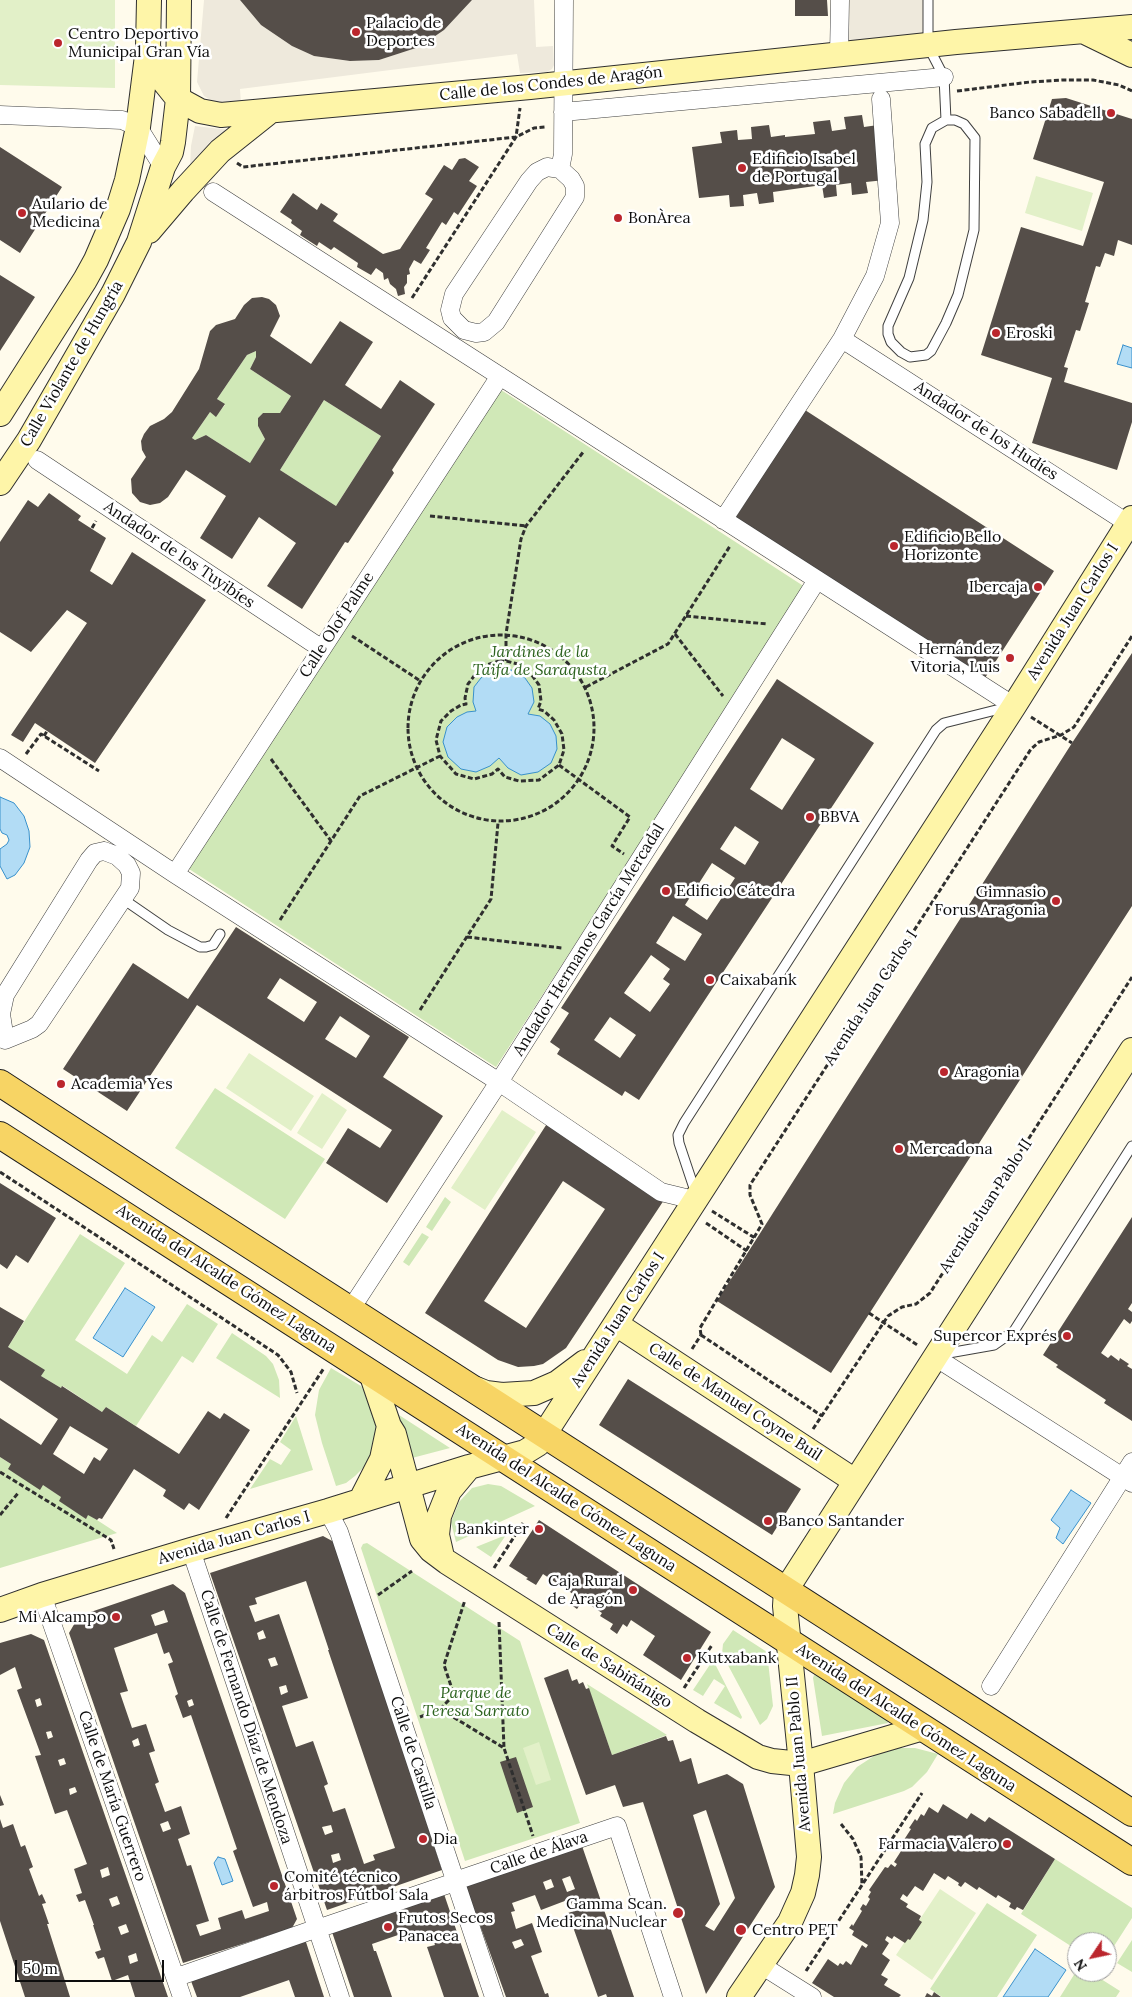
<!DOCTYPE html>
<meta charset="utf-8">
<style>
body{margin:0}
#map{position:relative;width:1132px;height:1997px;overflow:hidden;background:#fffbec;font-family:Lora,serif}
canvas{display:block}
.north{position:absolute;left:1067px;top:1932px;width:50px;height:50px;box-sizing:border-box;background:#fff;border:1px solid #9e9e9e;border-radius:50%;rotate:236deg;font-size:14px;font-weight:700;line-height:20px;text-align:center;color:#0d0d0d}
.north::after{content:'';display:block;margin:auto;width:18px;height:22px;background:#bb262d;clip-path:polygon(50% 0,100% 100%,50% 72%,0 100%)}
.scale{position:absolute;left:15px;top:1960px;width:149px;height:22px;box-sizing:border-box;border:2px solid #0d0d0d;border-top:0;padding-left:6px;font-size:15px;line-height:18px;white-space:nowrap;color:#0d0d0d;-webkit-text-stroke:4px #fff;paint-order:stroke}
</style>
<div id="map">
<canvas width="1132" height="1997"></canvas>
<div class="north">N</div>
<div class="scale">50 m</div>
</div>
<script>
const ctx = document.querySelector('canvas').getContext('2d');
ctx.lineJoin = 'round';
function fillPath(path, color) { ctx.fillStyle = color; ctx.fill(path, 'evenodd'); }
const toPath = rows => new Path2D(rows.map(r => 'M' + r).join(''));
function trace(path, color, width, dash) { ctx.strokeStyle = color; ctx.lineWidth = width; ctx.lineCap = dash ? 'butt' : 'round'; ctx.setLineDash(dash || []); ctx.stroke(path); }
function write(font, color, halo, rows, align = 'center') {
  ctx.font = font + ' Lora,serif'; ctx.lineWidth = 5; ctx.setLineDash([]); ctx.textBaseline = 'middle'; ctx.strokeStyle = halo; ctx.fillStyle = color; for (const [text, x, y, turn = 0] of rows) {
    ctx.save(); ctx.translate(x, y); ctx.rotate((+turn || 0) * Math.PI / 180); ctx.textAlign = isNaN(turn) ? turn : align; if (halo) ctx.strokeText(text, 0, 0); ctx.fillText(text, 0, 0); ctx.restore();
  }
}
fillPath(toPath([
 [256,351,256,357,250,369,291,396,280,413,263,413,258,418,258,426,265,439,250,463,206,435,195,440,192,438,210,412,216,416,225,405,217,399,247,355],
 [498,388,805,587,496,1067,189,869],
 [324,400,381,436,336,506,280,470],
 [215,1088,325,1159,285,1219,175,1148],
 [445,1197,451,1202,432,1231,426,1227],
 [422,1233,429,1237,409,1266,403,1262],
 [80,1234,125,1263,75,1340,127,1374,152,1335,162,1342,187,1304,218,1324,193,1363,182,1356,136,1426,106,1407,102,1412,63,1386,61,1388,41,1376,44,1370,8,1347],
 [232,1333,266,1356,273,1364,279,1380,280,1398,216,1358],
 [331,1368,361,1386,368,1398,377,1428,375,1447,368,1463,355,1476,346,1483,336,1486,322,1443,315,1415,319,1390],
 [399,1415,450,1448,412,1458],
 [296,1416,313,1470,250,1489,270,1459,281,1465,291,1450,280,1442],
 [0,1457,117,1533,0,1568],
 [488,1484,501,1486,535,1506,456,1542,451,1522,459,1502,472,1488],
 [506,1535,491,1557,476,1547],
 [367,1543,520,1641,580,1823,465,1861,361,1548,363,1544],
 [733,1630,767,1652,773,1706,767,1719,760,1725,722,1654,723,1644],
 [713,1660,742,1717,741,1719,714,1703,725,1686,714,1679,703,1696,693,1690],
 [814,1675,818,1676,887,1720,888,1723,822,1736,813,1678],
 [587,1684,667,1735,612,1755],
 [898,1748,915,1748,938,1754,927,1772,912,1787,904,1791,833,1814,835,1803,844,1783,857,1767,877,1754],
 [1055,1859,1132,1908,1132,1918,1107,1957,1107,1942,1077,1942,1077,1950,1021,1914],
 [987,1903,1037,1935,997,1997,942,1997,930,1989],
 [1132,1940,1132,1972,1117,1963],
 [1077,1970,1077,1972,1090,1972,1120,1991,1116,1997,1060,1997]
]), '#d0e8b7');
fillPath(toPath([
 [0,0,115,0,115,88,0,85],
 [1036,176,1093,193,1082,231,1025,213],
 [249,1053,314,1096,291,1131,226,1088],
 [322,1093,347,1110,322,1149,297,1133],
 [502,1110,536,1132,485,1210,451,1188],
 [539,1742,551,1780,536,1785,523,1748],
 [940,1889,976,1913,932,1980,896,1955]
]), '#e2f0c8');
fillPath(toPath([
 [204,0,240,0,261,25,292,46,314,56,350,61,379,60,419,47,444,30,472,0,534,0,536,47,553,46,554,65,552,69,547,72,520,73,517,54,240,89,241,104,222,105,214,102,204,96,197,82],
 [840,0,928,0,928,46,839,55],
 [195,126,230,130,190,169,191,146]
]), '#eee9dc');
const water = toPath([
 [1123,345,1132,348,1132,368,1117,364,1123,345],
 [501,668,516,671,525,678,532,688,534,702,528,714,540,716,550,724,556,736,557,749,551,763,538,772,521,775,508,768,499,758,490,766,476,772,461,769,448,757,443,742,447,727,457,717,467,712,476,711,473,702,474,687,481,678,489,671,501,668],
 [0,797,14,803,24,816,29,831,30,847,24,863,15,875,7,879,0,866,0,849,7,844,9,840,7,835,2,833,0,829,0,797],
 [125,1288,155,1307,123,1357,93,1338,125,1288],
 [1071,1490,1091,1503,1063,1544,1056,1538,1060,1528,1051,1520,1071,1490],
 [218,1857,225,1859,233,1881,222,1885,214,1863,218,1857],
 [1035,1949,1066,1970,1048,1997,1003,1997,1035,1949]
]);
fillPath(water, '#b2dcf5');
trace(water, '#3991cc', 1);
fillPath(toPath([
 [240,0,472,0,444,30,419,47,379,60,350,61,314,56,292,46,261,25],
 [795,0,827,0,828,16,795,16],
 [1066,98,1132,119,1132,245,1118,240,1114,256,1105,253,1100,267,1096,266,1085,302,1089,303,1080,331,1076,330,1064,367,1068,368,1064,382,1132,403,1132,422,1117,470,1032,443,1052,378,981,355,1021,227,1083,246,1104,182,1033,159,1052,99],
 [862,115,864,127,878,125,885,180,866,182,868,193,852,195,851,183,836,185,837,196,824,198,822,185,773,192,774,202,759,204,757,193,743,195,744,206,730,207,729,195,699,198,692,147,722,143,720,132,737,130,738,140,752,139,751,127,769,125,771,137,785,135,785,137,815,134,813,122,830,120,832,131,846,129,844,117],
 [0,147,62,187,20,253,0,240],
 [465,158,479,167,469,181,477,186,458,215,454,212,446,225,442,222,426,248,430,250,421,264,414,260,409,269,410,274,407,275,407,283,404,287,405,294,398,296,396,289,390,284,388,278,384,280,383,273,376,268,371,275,357,267,358,263,334,247,331,250,319,242,317,246,300,235,302,231,291,223,292,220,280,212,293,193,317,210,321,203,338,214,333,221,383,254,400,249,433,199,425,194,444,165,452,170,459,159],
 [0,275,35,297,0,351],
 [262,297,269,299,276,305,280,316,270,336,311,364,340,321,373,342,345,385,381,409,400,380,435,404,392,470,394,473,348,543,345,542,302,609,267,586,296,543,259,517,232,559,200,538,226,496,186,470,168,497,160,503,150,505,140,502,132,493,131,479,146,457,142,450,141,441,144,434,150,426,164,419,172,412,199,369,210,331,216,325,235,319,244,305,252,298],
 [256,351,256,357,250,369,291,396,280,413,263,413,258,418,258,426,265,439,250,463,206,435,195,440,192,438,210,412,216,417,225,404,217,399,247,355],
 [324,400,381,436,336,506,280,470],
 [805,410,1054,571,983,681,734,520],
 [49,493,81,516,78,520,106,538,90,571,112,585,132,552,206,600,95,763,35,723,23,742,11,735,87,623,67,610,31,652,0,632,0,542,28,500,38,507],
 [1132,653,1132,906,831,1373,717,1301,1072,743],
 [777,679,874,743,639,1100,625,1091,622,1096,557,1054,560,1049,550,1042,569,1013,561,1008],
 [782,738,815,759,782,810,750,789],
 [735,826,759,842,745,865,720,849],
 [712,863,735,878,707,920,685,905],
 [673,916,702,934,685,961,656,943],
 [651,955,670,969,663,979,670,984,650,1012,624,993],
 [610,1017,636,1035,620,1058,594,1040],
 [236,927,409,1037,383,1077,443,1116,387,1203,326,1163,348,1128,380,1148,392,1130,197,1005,127,1111,63,1069,133,963,188,999],
 [280,978,317,1002,304,1022,267,998],
 [340,1016,370,1036,356,1058,325,1039],
 [550,1119,666,1197,566,1348,543,1364,534,1366,518,1367,498,1360,425,1313],
 [563,1181,605,1209,526,1328,484,1301],
 [0,1183,56,1218,28,1263,16,1255,7,1269,0,1264],
 [1132,1217,1132,1303,1128,1309,1132,1312,1132,1321,1130,1324,1124,1319,1101,1353,1108,1358,1111,1355,1119,1361,1120,1358,1129,1364,1127,1366,1132,1369,1132,1421,1104,1403,1106,1400,1056,1367,1058,1365,1043,1355],
 [0,1307,24,1321,8,1347,45,1370,41,1376,61,1388,62,1386,102,1412,106,1407,179,1454,208,1411,220,1419,224,1413,250,1430,199,1510,189,1503,184,1510,163,1496,166,1490,134,1469,102,1519,99,1518,97,1520,88,1515,86,1519,59,1501,61,1497,43,1485,40,1490,8,1469,11,1464,0,1457,0,1418,41,1445,58,1419,0,1380],
 [70,1426,108,1449,100,1461,94,1457,84,1474,53,1454],
 [628,1379,801,1489,772,1535,599,1425],
 [539,1520,711,1632,681,1680,643,1655,655,1636,631,1620,627,1627,623,1624,617,1634,610,1629,613,1624,600,1616,602,1613,583,1600,577,1609,570,1604,576,1596,543,1574,536,1585,526,1579,528,1578,509,1566],
 [323,1536,334,1542,442,1870,327,1910,210,1573],
 [306,1581,329,1650,328,1650,395,1848,373,1855,375,1860,364,1864,345,1808,333,1812,324,1786,328,1784,313,1741,296,1747,282,1706,308,1698,279,1614,255,1622,249,1606,257,1604,255,1598],
 [263,1630,266,1638,259,1640,257,1633],
 [275,1657,278,1665,271,1667,268,1659],
 [286,1685,288,1692,281,1695,279,1687],
 [331,1825,333,1832,325,1835,322,1827],
 [339,1853,341,1860,333,1863,331,1855],
 [353,1868,356,1877,347,1880,344,1871],
 [173,1584,185,1593,297,1919,292,1928,183,1963,69,1633,79,1616],
 [164,1610,168,1622,155,1626,151,1615],
 [157,1633,164,1654,169,1652,173,1662,168,1664,178,1694,175,1696,183,1718,191,1715,237,1849,233,1851,253,1907,267,1902,269,1911,245,1919,242,1910,218,1918,221,1929,200,1936,196,1925,209,1921,191,1865,187,1866,178,1839,190,1834,181,1806,165,1812,155,1784,159,1782,149,1753,155,1751,146,1724,132,1728,120,1693,128,1691,114,1648],
 [192,1699,194,1705,189,1707,187,1701],
 [138,1738,140,1745,134,1747,132,1741],
 [168,1821,171,1829,163,1832,160,1824],
 [31,1634,44,1640,168,1997,135,1997,128,1975,112,1981,104,1957,98,1959,95,1952,101,1950,93,1925,94,1925,85,1900,79,1902,76,1895,82,1893,74,1869,87,1864,67,1810,55,1814,35,1756,41,1755,17,1690,22,1688,15,1667,0,1675,0,1643],
 [40,1698,42,1705,37,1707,35,1700],
 [51,1731,53,1737,48,1739,46,1732],
 [64,1758,66,1764,60,1766,58,1760],
 [75,1787,77,1792,70,1795,69,1789],
 [108,1867,110,1875,102,1878,100,1870],
 [117,1896,120,1904,112,1907,109,1899],
 [126,1924,129,1932,121,1935,118,1927],
 [136,1953,138,1961,130,1964,128,1956],
 [568,1669,572,1681,577,1679,579,1684,583,1682,586,1689,589,1688,612,1755,666,1736,668,1741,673,1740,680,1762,691,1758,698,1784,727,1774,743,1784,775,1887,706,1994,643,1802,623,1807,615,1785,586,1795,544,1678],
 [706,1810,735,1898,714,1931,705,1926,720,1904,693,1815],
 [516,1757,533,1807,517,1813,500,1762],
 [0,1795,4,1805,0,1806],
 [943,1804,967,1819,971,1813,985,1822,989,1817,1055,1859,1023,1910,1017,1907,1015,1910,1009,1907,1011,1903,998,1895,996,1898,979,1887,977,1890,965,1882,961,1887,958,1885,959,1883,948,1876,945,1880,934,1873,923,1891,915,1886,907,1897,903,1894,900,1899,908,1904,906,1907,921,1916,919,1920,922,1922,910,1940,908,1939,905,1943,894,1936,892,1939,887,1936,885,1940,889,1943,882,1954,890,1960,881,1975,888,1979,884,1985,901,1995,899,1997,834,1997,812,1983,828,1959,838,1966,840,1963,843,1965,846,1961,851,1965,862,1945,866,1948,868,1945,852,1935,854,1931,849,1928,852,1924,853,1926,862,1911,860,1909,863,1904,866,1906,870,1899,868,1897,871,1892,869,1890,885,1867,888,1868,891,1864,895,1867,897,1864,894,1862,903,1848,900,1846,911,1829,909,1828,915,1819,917,1821,921,1814,924,1816,929,1807,938,1813],
 [0,1819,3,1828,13,1824,21,1847,25,1845,33,1867,29,1869,39,1896,42,1894,46,1903,42,1904,49,1924,47,1924,70,1997,25,1997,0,1921],
 [581,1843,634,1997,607,1997,606,1994,598,1997,568,1913,574,1911,570,1899,541,1910,535,1895,512,1903,515,1911,511,1912,516,1929,532,1923,542,1952,531,1956,545,1994,548,1993,549,1997,506,1997,465,1884],
 [570,1876,575,1889,567,1892,562,1879],
 [551,1879,554,1887,546,1890,543,1882],
 [521,1939,524,1945,515,1949,512,1942],
 [444,1894,479,1997,444,1997,427,1947,435,1945,430,1933,401,1943,398,1935,372,1944,374,1951,376,1951,392,1997,354,1997,332,1932],
 [305,1939,324,1997,295,1997,289,1980,240,1997,197,1997,191,1981],
 [934,1992,941,1997,925,1997,927,1993,932,1996]
]), '#554e49');
const lane = toPath([
 [928,0,928,46,944,77,946,120],
 [946,120,955,120,964,124,975,138,974,230,958,295,946,323,931,351,926,355,910,357,901,352,891,342,888,334,888,326,909,278,923,220,927,182,925,144,932,128,946,120],
 [123,899,168,930,200,947,206,947,213,945,220,934],
 [696,1194,679,1143,678,1135,684,1123,936,730,944,723,1008,707],
 [943,1354,994,1345,1014,1331,1132,1146]
]);
const street = toPath([
 [839,55,840,0],
 [563,112,944,77],
 [0,115,122,120,138,127,163,167],
 [547,167,560,169,571,179,575,186,575,197,496,322,484,332,476,333,464,330,452,318,450,310,454,294,529,181,537,172,547,167],
 [560,169,563,154,564,0],
 [213,192,1014,706],
 [842,339,1129,524],
 [37,460,322,649],
 [723,520,842,339,875,276,890,223,881,99],
 [0,758,175,874,499,1082,661,1192,694,1200],
 [104,851,117,856,127,865,131,873,130,888,39,1024,32,1029,5,1040,1,1014,5,995,89,860,95,853,104,851],
 [175,874,500,376],
 [358,1298,499,1082,817,580],
 [935,1357,1132,1483],
 [328,1511,339,1532,494,1997],
 [191,1550,340,1997],
 [42,1595,182,1997],
 [991,1686,1132,1462],
 [461,1879,617,1826,673,1997],
 [320,1928,452,1883],
 [761,1965,812,1997],
 [180,1976,312,1930]
]);
const secondary = toPath([
 [1087,33,1132,55],
 [148,48,162,79,178,99,200,111,221,115,530,87,956,42,1132,27],
 [149,231,183,191,220,151,269,112],
 [0,414,85,280,96,260,118,209,127,180,138,127,148,48,149,0],
 [0,483,29,440,113,294,139,242,163,167,171,152,173,142,178,99,179,0],
 [616,1324,855,1481],
 [371,1373,389,1426,394,1434,422,1539,431,1550,447,1562,697,1721,758,1757,772,1761,801,1764,923,1728],
 [476,1389,486,1393,502,1395,534,1393,557,1383,585,1362],
 [361,1500,382,1459,389,1426],
 [442,1557,437,1535,439,1516,449,1491,469,1467],
 [0,1610,42,1595,191,1550,328,1511,469,1467,525,1452,538,1444,1014,706,1132,518],
 [739,1997,790,1922,803,1893,807,1875,809,1857,801,1764,785,1606,786,1590,1132,1050]
]);
const primary = toPath([
 [0,1083,175,1197,1132,1813],
 [0,1135,1132,1862]
]);
trace(lane, '#404040', 11);
trace(street, '#404040', 19);
trace(secondary, '#2f2f2f', 26);
trace(primary, '#1e1e1e', 28);
trace(toPath([
 [957,91,1030,82,1063,80,1093,80,1119,85,1132,91],
 [237,163,243,167,516,137,534,128,545,127],
 [412,298,516,137,520,108],
 [430,516,526,526],
 [92,528,96,521],
 [686,616,767,624],
 [675,634,723,696],
 '408 728a93 93 0 1 1 186 0a93 93 0 1 1-186 0Z',
 [352,636,419,680],
 [499,661,506,661,518,664,531,674,539,685,541,701,538,709,544,711,554,720,562,734,564,750,559,765,539,780,519,781,505,777,498,769,492,774,474,779,456,774,440,756,436,740,441,721,451,711,461,705,466,704,465,698,468,684,477,672,486,665,499,661],
 [506,661,506,634,521,539,526,526,584,451],
 [586,687,668,644,730,546],
 [1031,717,1072,743],
 [44,736,47,731],
 [26,754,41,734,99,771],
 [271,759,331,841],
 [559,765,630,817,612,846,624,854],
 [280,920,360,796,440,756],
 [467,937,562,948],
 [420,1010,491,899,498,823],
 [0,1172,278,1355,291,1372,297,1393],
 [712,1211,755,1238],
 [706,1223,747,1251],
 [869,1313,919,1346],
 [701,1335,700,1328,762,1224,750,1195,750,1185,1031,749,1039,742,1061,735,1074,727,1132,636],
 [701,1335,822,1416],
 [692,1349,701,1335],
 [813,1429,888,1316,902,1307,916,1304,930,1293,1132,977],
 [0,1472,111,1540,114,1549],
 [0,1515,19,1492],
 [226,1518,324,1368],
 [494,1568,523,1523],
 [378,1595,412,1571],
 [499,1622,504,1748],
 [684,1688,712,1645],
 [440,1709,454,1695,444,1665,465,1600],
 [420,1717,440,1709,504,1748,533,1836],
 [841,1824,853,1839,861,1857,862,1885],
 [806,1971,922,1793]
]), '#2f2f2f', 3, [5, 2.5]);
trace(lane, '#fff', 9);
trace(street, '#fff', 18);
trace(secondary, '#fef5a8', 24);
trace(primary, '#f7d464', 26);
for (const [x, y, r, color] of [
 [356,32,5,"#bb262d"],
 [58,43,5,"#bb262d"],
 [1111,113,5,"#bb262d"],
 [742,168,5,"#bb262d"],
 [22,213,5,"#bb262d"],
 [618,218,5,"#bb262d"],
 [996,333,5,"#bb262d"],
 [894,546,5,"#bb262d"],
 [1038,587,5,"#bb262d"],
 [1010,658,5,"#bb262d"],
 [810,817,5,"#bb262d"],
 [666,891,5,"#bb262d"],
 [1056,901,5,"#bb262d"],
 [710,980,5,"#bb262d"],
 [944,1072,5,"#bb262d"],
 [61,1084,5,"#bb262d"],
 [899,1149,5,"#bb262d"],
 [1067,1336,5,"#bb262d"],
 [768,1521,5,"#bb262d"],
 [539,1529,5,"#bb262d"],
 [633,1590,5,"#bb262d"],
 [116,1617,5,"#bb262d"],
 [687,1658,5,"#bb262d"],
 [423,1839,5,"#bb262d"],
 [1007,1844,5,"#bb262d"],
 [274,1886,5,"#bb262d"],
 [678,1913,6,"#bb262d"],
 [388,1927,5,"#bb262d"],
 [741,1930,6,"#bb262d"]
]) { const dot = new Path2D(); dot.arc(x, y, r, 0, 2 * Math.PI); ctx.fillStyle = color; ctx.fill(dot); trace(dot, '#fff', 2); }
write('16px', '#0d0d0d', '#fff', [
 ["Palacio de",366,23],
 ["Deportes",366,41],
 ["Centro Deportivo",68,34],
 ["Municipal Gran Vía",68,52],
 ["Banco Sabadell",1101,113,"right"],
 ["Edificio Isabel",752,159],
 ["de Portugal",752,177],
 ["Aulario de",32,204],
 ["Medicina",32,222],
 ["BonÀrea",628,218],
 ["Eroski",1006,333],
 ["Edificio Bello",904,537],
 ["Horizonte",904,555],
 ["Ibercaja",1028,587,"right"],
 ["Hernández",1000,649,"right"],
 ["Vitoria, Luis",1000,667,"right"],
 ["BBVA",820,817],
 ["Edificio Cátedra",676,891],
 ["Gimnasio",1046,892,"right"],
 ["Forus Aragonia",1046,910,"right"],
 ["Caixabank",720,980],
 ["Aragonia",954,1072],
 ["Academia Yes",71,1084],
 ["Mercadona",909,1149],
 ["Supercor Exprés",1057,1336,"right"],
 ["Banco Santander",778,1521],
 ["Bankinter",529,1529,"right"],
 ["Caja Rural",623,1581,"right"],
 ["de Aragón",623,1599,"right"],
 ["Mi Alcampo",106,1617,"right"],
 ["Kutxabank",697,1658],
 ["Dia",433,1839],
 ["Farmacia Valero",997,1844,"right"],
 ["Comité técnico",284,1877],
 ["árbitros Fútbol Sala",284,1895],
 ["Gamma Scan.",667,1904,"right"],
 ["Medicina Nuclear",667,1922,"right"],
 ["Frutos Secos",398,1918],
 ["Panacea",398,1936],
 ["Centro PET",752,1930]
], 'left');
write('16px', '#0d0d0d', '#fff', [
 ["Calle de los Condes de Aragón",551,84,-6],
 ["Calle Violante de Hungría",72,364,-60],
 ["Andador de los Hudíes",986,431,33],
 ["Andador de los Tuyibíes",179,555,34],
 ["Avenida Juan Carlos I",1073,612,-58],
 ["Calle Olof Palme",337,625,-57],
 ["Andador Hermanos García Mercadal",589,940,-58],
 ["Avenida Juan Carlos I",871,998,-57],
 ["Avenida Juan Pablo II",986,1206,-57],
 ["Avenida del Alcalde Gómez Laguna",226,1279,33],
 ["Avenida Juan Carlos I",618,1320,-57],
 ["Calle de Manuel Coyne Buil",735,1402,33],
 ["Avenida del Alcalde Gómez Laguna",566,1498,33],
 ["Avenida Juan Carlos I",234,1538,-16],
 ["Calle de Sabiñánigo",609,1666,32],
 ["Calle de Fernando Díaz de Mendoza",246,1717,72],
 ["Avenida del Alcalde Gómez Laguna",906,1718,33],
 ["Calle de Castilla",413,1753,72],
 ["Avenida Juan Pablo II",799,1754,-95],
 ["Calle de María Guerrero",112,1796,71],
 ["Calle de Álava",539,1853,-19]
]);
write('italic 16px', '#2c631e', '#fff', [
 ["Jardines de la",540,652],
 ["Taifa de Saraqusta",540,670],
 ["Parque de",476,1693],
 ["Teresa Sarrato",476,1711]
]);
</script>
